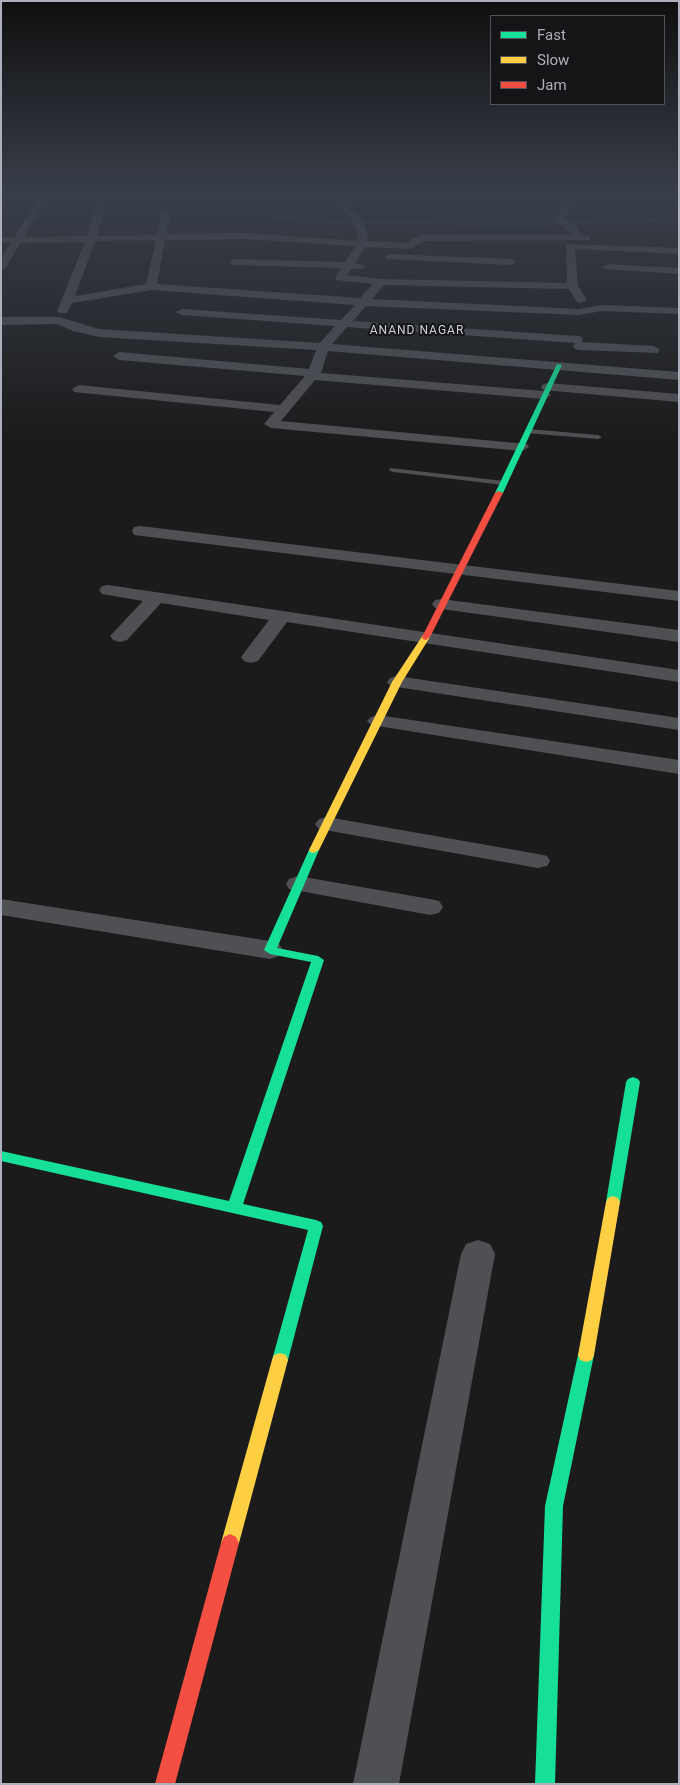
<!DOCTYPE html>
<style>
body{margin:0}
#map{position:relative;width:680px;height:1785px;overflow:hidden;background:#1b1b1b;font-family:Roboto,sans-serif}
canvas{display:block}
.frame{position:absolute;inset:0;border:2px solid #adb0bb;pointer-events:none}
.legend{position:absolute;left:490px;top:15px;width:175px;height:90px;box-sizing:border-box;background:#151517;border:1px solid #525359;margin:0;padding:6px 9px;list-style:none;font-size:15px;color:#adb0bb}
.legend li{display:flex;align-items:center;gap:10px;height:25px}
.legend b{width:25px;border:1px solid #525359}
</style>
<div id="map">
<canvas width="680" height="1785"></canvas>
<div class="frame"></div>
<ul class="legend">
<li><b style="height:6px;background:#16e098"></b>Fast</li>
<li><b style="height:6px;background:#ffcf43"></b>Slow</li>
<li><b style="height:6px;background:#f24e42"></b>Jam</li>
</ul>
</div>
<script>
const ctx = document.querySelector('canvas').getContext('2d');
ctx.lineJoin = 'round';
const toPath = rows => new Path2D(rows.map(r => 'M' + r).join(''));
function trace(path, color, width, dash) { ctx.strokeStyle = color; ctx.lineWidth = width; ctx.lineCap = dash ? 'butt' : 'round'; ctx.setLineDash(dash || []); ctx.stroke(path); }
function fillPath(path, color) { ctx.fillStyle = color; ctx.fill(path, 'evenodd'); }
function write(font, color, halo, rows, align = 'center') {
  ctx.font = font + ' Roboto,sans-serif'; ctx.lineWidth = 4; ctx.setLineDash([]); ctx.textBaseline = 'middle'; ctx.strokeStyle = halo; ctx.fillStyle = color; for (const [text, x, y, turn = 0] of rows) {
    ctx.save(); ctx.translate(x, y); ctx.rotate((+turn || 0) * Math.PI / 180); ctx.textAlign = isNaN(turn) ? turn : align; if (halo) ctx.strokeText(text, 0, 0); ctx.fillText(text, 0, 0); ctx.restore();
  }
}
trace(toPath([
 [1,195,94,197],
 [108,197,325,222,534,224,679,219]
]), '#2e353d', 4);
fillPath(toPath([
 [529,429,598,435,602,437,598,439,526,433,526,429,529,429],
 [390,468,504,481,508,483,504,485,393,472,389,470,390,468]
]), '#4f5054');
fillPath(toPath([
 [100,195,108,195,97,236,157,235,161,213,166,210,171,213,166,234,246,233,357,241,358,234,352,220,328,195,337,195,361,219,368,234,367,241,408,243,413,238,422,235,572,235,553,217,559,213,564,195,572,195,568,214,564,217,576,227,582,235,590,236,590,240,423,241,411,249,365,247,355,263,367,266,362,269,351,269,347,275,381,279,567,283,566,244,679,248,679,254,575,249,578,286,587,300,581,303,577,302,569,289,384,285,372,299,579,309,602,305,679,308,679,314,602,311,579,315,366,306,353,321,578,336,582,337,582,342,654,346,660,350,658,353,579,350,575,349,573,346,575,343,347,327,332,344,679,372,679,380,328,351,321,373,544,391,551,395,544,399,315,380,281,421,527,444,529,447,522,451,271,428,264,424,274,412,74,392,72,389,79,385,280,405,305,376,119,360,113,356,119,352,309,369,316,350,99,337,73,331,57,324,1,325,1,317,59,317,99,329,320,343,335,326,182,315,176,312,182,309,341,320,355,305,151,290,72,303,67,313,59,313,57,311,85,242,20,243,5,269,1,270,1,258,11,243,1,243,1,237,14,237,37,200,41,197,45,200,24,237,87,236,100,195],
 [246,239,356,246,345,262,234,259,229,262,234,265,341,268,335,278,336,280,373,284,360,298,157,284,165,240,246,239],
 [156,240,146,284,75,296,95,241,156,240],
 [390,254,511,259,516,262,511,265,386,259,386,255,390,254],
 [608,264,679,268,679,274,604,269,603,267,608,264],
 [548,383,679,394,679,402,543,390,541,387,543,384,548,383],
 [140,526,679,591,679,601,134,535,132,531,134,527,140,526],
 [108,585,679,670,679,682,287,622,258,661,251,663,244,661,241,657,269,620,161,603,127,640,120,642,113,640,110,636,143,601,102,594,99,590,102,586,108,585],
 [441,599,679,630,679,642,435,608,432,604,435,600,441,599],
 [397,676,679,718,679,730,390,686,387,682,390,678,397,676],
 [378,715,679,760,679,774,371,725,367,721,371,717,378,715],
 [327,817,538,854,547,856,550,861,547,866,538,868,319,829,315,824,319,819,327,817],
 [298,876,430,899,439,901,443,907,439,913,430,915,289,889,286,884,289,879,298,876],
 [1,899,270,941,279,944,283,950,279,956,270,959,1,915,1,899],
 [478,1240,490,1244,495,1254,399,1784,353,1784,461,1254,466,1244,478,1240]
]), '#4f5054');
fillPath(toPath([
 [557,364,562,365,503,493,497,494,495,493,557,364],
 [314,847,319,850,277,948,318,956,324,960,243,1204,316,1220,321,1222,323,1226,288,1360,286,1365,280,1367,274,1365,272,1360,308,1230,1,1161,1,1151,229,1201,311,962,270,954,264,950,309,850,314,847],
 [633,1077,638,1079,640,1082,620,1202,618,1206,613,1208,608,1206,606,1202,626,1082,628,1079,633,1077],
 [586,1348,592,1350,594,1355,563,1506,555,1784,535,1784,545,1506,578,1355,580,1350,586,1348]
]), '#16e098');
fillPath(toPath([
 [426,634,430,637,402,682,319,850,314,853,310,852,309,850,392,682,423,635,426,634],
 [613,1196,618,1198,620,1202,594,1355,592,1360,586,1362,580,1360,578,1355,606,1202,608,1198,613,1196],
 [280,1353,286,1355,288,1360,239,1543,236,1549,230,1552,224,1549,221,1543,272,1360,274,1355,280,1353]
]), '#ffcf43');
fillPath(toPath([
 [499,491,503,493,430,637,426,640,423,639,422,637,495,493,499,491],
 [230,1534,236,1537,239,1543,175,1784,155,1784,221,1543,224,1537,230,1534]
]), '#f24e42');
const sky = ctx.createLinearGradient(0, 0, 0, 444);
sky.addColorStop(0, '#0f0f0f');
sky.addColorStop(0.44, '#393f4a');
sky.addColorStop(1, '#393f4a00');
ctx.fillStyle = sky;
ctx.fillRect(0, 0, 680, 444);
ctx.letterSpacing = '1px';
write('12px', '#ced0d7', '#151517', [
 ["ANAND NAGAR",417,331]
]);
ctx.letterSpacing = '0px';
</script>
